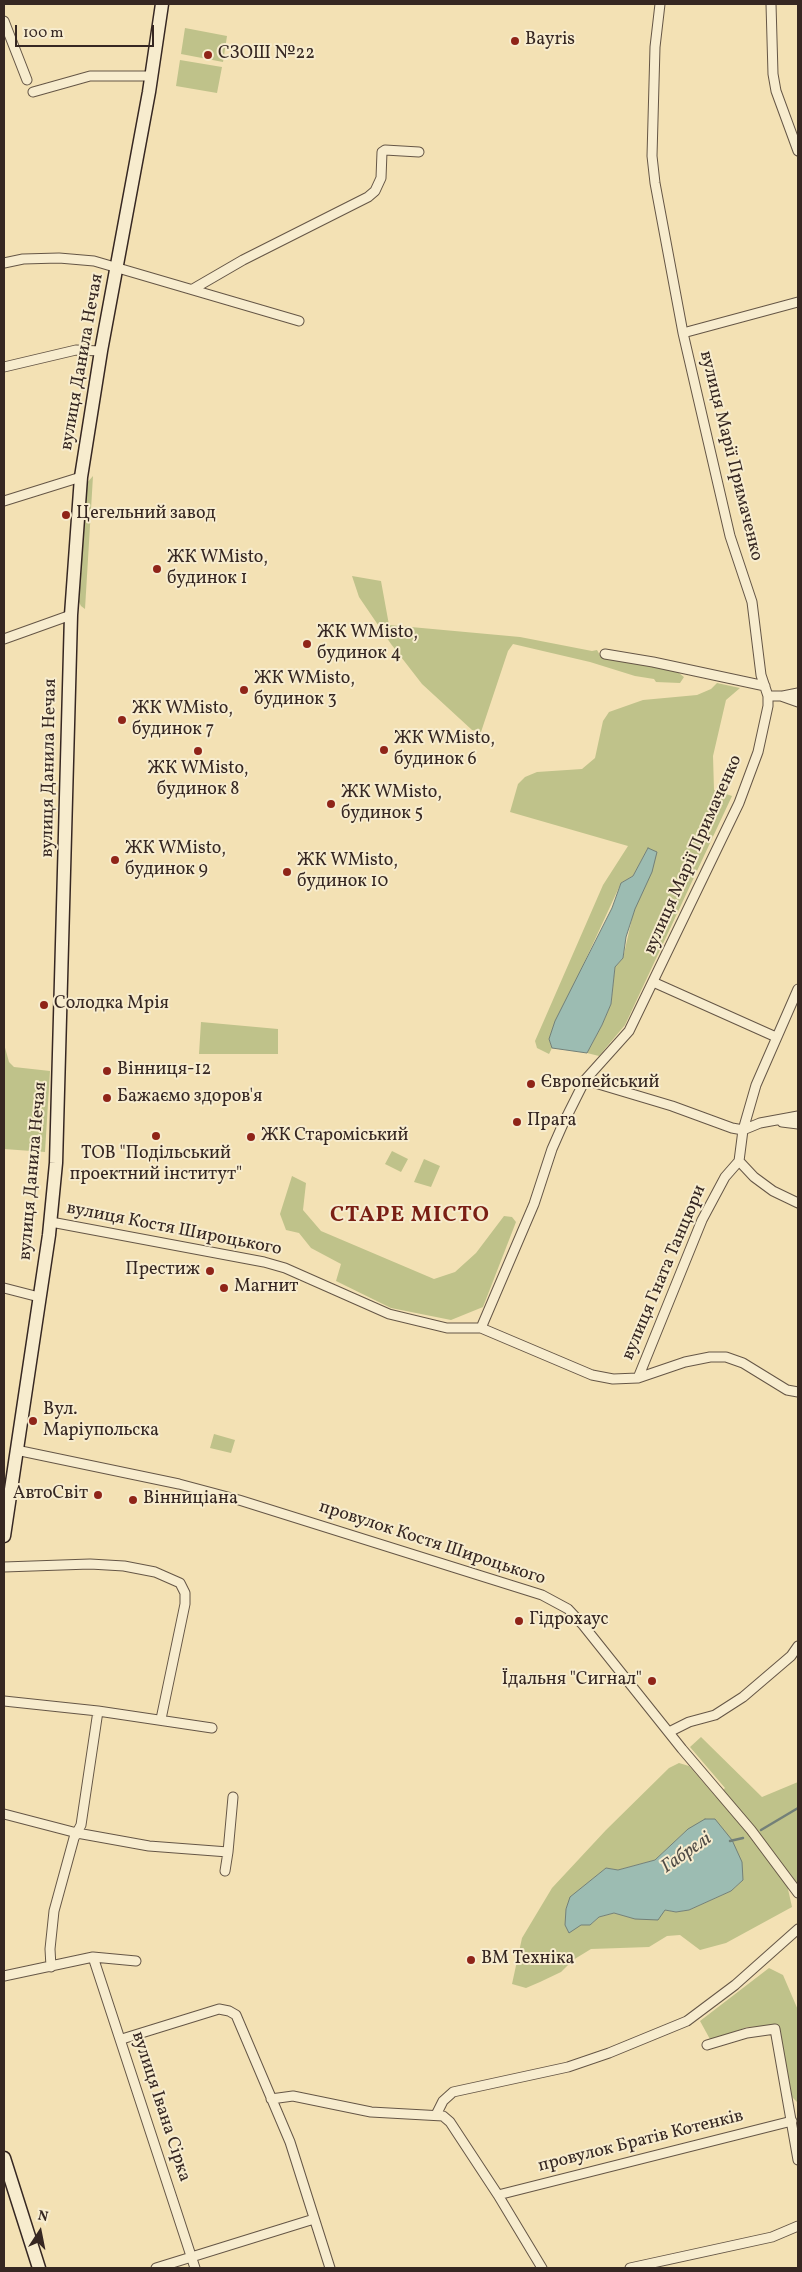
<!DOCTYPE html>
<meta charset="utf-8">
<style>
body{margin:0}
#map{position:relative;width:802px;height:2272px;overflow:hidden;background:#f3e1b4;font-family:Vollkorn,serif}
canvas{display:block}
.frame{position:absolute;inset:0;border:5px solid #362722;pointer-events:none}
.north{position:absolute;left:15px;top:2207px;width:50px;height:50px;-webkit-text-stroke:4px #f7ecce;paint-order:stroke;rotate:11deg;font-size:14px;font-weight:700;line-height:20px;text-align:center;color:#362722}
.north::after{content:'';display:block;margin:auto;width:18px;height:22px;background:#362722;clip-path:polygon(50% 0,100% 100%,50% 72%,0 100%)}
.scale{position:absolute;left:15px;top:25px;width:139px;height:22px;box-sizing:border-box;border:2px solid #362722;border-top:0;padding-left:6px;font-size:15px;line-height:18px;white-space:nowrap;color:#362722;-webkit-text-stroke:4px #f7ecce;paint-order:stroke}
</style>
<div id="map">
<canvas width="802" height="2272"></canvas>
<div class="frame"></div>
<div class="north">N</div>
<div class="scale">100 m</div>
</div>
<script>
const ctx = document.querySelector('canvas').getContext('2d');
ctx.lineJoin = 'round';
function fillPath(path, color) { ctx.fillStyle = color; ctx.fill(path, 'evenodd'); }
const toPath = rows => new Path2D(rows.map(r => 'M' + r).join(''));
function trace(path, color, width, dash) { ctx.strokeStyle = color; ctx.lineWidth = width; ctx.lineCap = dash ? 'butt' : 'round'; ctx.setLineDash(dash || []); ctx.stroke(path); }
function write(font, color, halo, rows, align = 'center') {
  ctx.font = font + ' Vollkorn,serif'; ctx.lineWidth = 4; ctx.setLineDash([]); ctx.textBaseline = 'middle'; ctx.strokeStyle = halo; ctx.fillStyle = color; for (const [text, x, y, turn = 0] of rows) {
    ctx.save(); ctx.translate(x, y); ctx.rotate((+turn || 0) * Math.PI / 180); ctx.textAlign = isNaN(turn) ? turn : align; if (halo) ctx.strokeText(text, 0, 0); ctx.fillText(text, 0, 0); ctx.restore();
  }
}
fillPath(toPath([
 [185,28,227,36,223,62,181,54],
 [180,60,222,67,217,93,176,86],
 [93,476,85,609,81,606,79,602,86,484],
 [352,576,381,581,389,625,520,637,592,651,597,650,601,657,675,670,684,677,680,683,656,682,654,679,635,676,590,662,513,644,508,651,481,732,472,730,422,684,391,644,359,597],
 [717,683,740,688,726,700,713,756,714,790,732,796,625,1025,599,1056,587,1053,602,1025,611,1004,615,967,623,958,648,848,633,876,621,883,549,1039,552,1048,549,1054,537,1048,535,1041,603,885,628,846,510,812,518,784,525,777,537,772,582,769,595,758,603,721,609,712,643,700,697,695,711,689],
 [201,1022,278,1029,278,1054,199,1054],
 [4,1044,9,1062,14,1067,50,1071,45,1152,4,1149],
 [392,1151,408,1159,401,1172,385,1164],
 [424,1159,440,1166,431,1187,414,1182],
 [292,1176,306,1183,303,1210,321,1231,434,1279,455,1272,476,1253,504,1216,512,1217,516,1222,483,1307,451,1320,391,1308,336,1281,341,1264,311,1248,299,1233,286,1230,280,1214],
 [214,1434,235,1440,231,1453,210,1448],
 [701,1737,762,1797,798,1782,798,1889,788,1889,792,1907,726,1943,700,1950,680,1935,667,1936,649,1947,591,1949,573,1960,561,1972,540,1982,526,1988,512,1984,522,1938,552,1888,606,1830,669,1768,679,1763,689,1766,716,1797,725,1788,690,1747],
 [688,1829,743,1880,731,1891,689,1910,676,1912,665,1910,636,1919,614,1913,599,1917,590,1925,581,1925,566,1909,571,1897,606,1868,618,1870,655,1860],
 [769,1968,783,1975,798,2010,798,2103,790,2095,779,2026,747,2027,711,2041,700,2021]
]), '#bfc28a');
const water = toPath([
 [648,848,657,852,652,872,635,909,626,937,623,958,615,967,611,1004,602,1025,587,1053,552,1048,549,1039,555,1021,612,908,621,883,633,876,648,848],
 [705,1819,715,1819,732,1840,742,1862,743,1880,731,1891,689,1910,676,1912,665,1910,658,1920,635,1919,614,1913,599,1917,590,1925,581,1925,569,1933,565,1925,566,1909,570,1897,606,1868,618,1870,655,1860,688,1829,705,1819]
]);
fillPath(water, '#9cbcb2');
trace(water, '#738078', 1);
trace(toPath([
 [761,1830,798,1808],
 [730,1841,743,1838]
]), '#738078', 2.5);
const street = toPath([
 [771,4,773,74,776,91,798,151],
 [4,21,27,80],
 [33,92,90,76,152,76],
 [4,263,23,259,59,258,94,261,299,321],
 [193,289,243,260,368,197,375,191,381,178,382,152,385,150,419,152],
 [683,333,798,302],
 [4,367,76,350,101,351],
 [4,501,81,477],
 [4,639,71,615],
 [605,654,653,662,765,686],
 [768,696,781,696,798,702],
 [783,696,798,693],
 [653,982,776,1037],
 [585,1080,672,1106,732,1128,743,1130,760,1123,798,1116],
 [782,1122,798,1124],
 [739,1161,754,1177,773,1191,798,1203],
 [51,1222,264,1262,285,1268,389,1314,447,1328,481,1328,592,1375,613,1379,638,1378,685,1362,710,1357,726,1357,743,1363,787,1390,798,1392],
 [4,1288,39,1297],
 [481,1328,534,1204,552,1149,563,1124,585,1080,629,1031,739,803,758,752,768,706,768,696,761,675,752,602,730,536,683,333,655,183,652,156,655,47,660,4],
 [638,1378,702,1220,725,1177,739,1161,743,1130,756,1085,798,989],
 [16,1450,179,1484,239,1500,542,1595,568,1609,583,1625,682,1749,751,1830,798,1893],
 [4,1567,90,1564,124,1566,155,1572,180,1583,185,1593,185,1604,161,1719],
 [4,1701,98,1711,212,1728],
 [669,1732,689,1722,715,1715,743,1697,791,1656,798,1646],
 [4,1814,77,1833,149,1846,228,1852,233,1797],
 [225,1871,228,1852],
 [93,1957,195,2268],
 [51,1967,50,1949,54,1911,74,1838,81,1825,98,1711],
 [4,1976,93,1957,136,1961],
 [122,2039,219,2009,229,2011,236,2015,290,2142,330,2268],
 [707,2045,747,2033,775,2029,798,2160],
 [271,2099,293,2096,371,2112,443,2116,450,2122,498,2195,542,2268],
 [436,2115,443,2101,453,2092,568,2067,609,2053,687,2021,735,1985,798,1929],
 [498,2195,792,2121],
 [156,2268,314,2219],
 [630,2268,772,2237,798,2226]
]);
const secondary = toPath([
 [4,1536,49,1235,56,1163,71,615,81,477,101,351,149,92,162,4],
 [4,2158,39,2268]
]);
trace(street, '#655646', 11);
trace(secondary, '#362722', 15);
trace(street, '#f7ecce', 9);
trace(secondary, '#f7ecce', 12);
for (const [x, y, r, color] of [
 [515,41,5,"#8f2418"],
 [208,55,5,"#8f2418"],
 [66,515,5,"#8f2418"],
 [157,569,5,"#8f2418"],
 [307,644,5,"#8f2418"],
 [244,690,5,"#8f2418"],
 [122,720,5,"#8f2418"],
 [384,750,5,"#8f2418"],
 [198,751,5,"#8f2418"],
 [331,804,5,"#8f2418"],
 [115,860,5,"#8f2418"],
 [287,872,5,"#8f2418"],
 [44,1005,5,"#8f2418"],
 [107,1071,5,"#8f2418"],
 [531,1084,5,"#8f2418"],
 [107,1098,5,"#8f2418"],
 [517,1122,5,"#8f2418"],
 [156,1136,5,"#8f2418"],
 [251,1137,5,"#8f2418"],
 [210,1271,5,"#8f2418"],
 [224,1288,5,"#8f2418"],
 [33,1421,5,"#8f2418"],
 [98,1495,5,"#8f2418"],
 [133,1500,5,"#8f2418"],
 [519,1621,5,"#8f2418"],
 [652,1681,5,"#8f2418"],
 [471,1960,5,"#8f2418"]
]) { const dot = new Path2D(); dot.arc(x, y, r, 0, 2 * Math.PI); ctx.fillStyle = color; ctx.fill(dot); trace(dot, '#f7ecce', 2); }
write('18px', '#362722', '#f7ecce', [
 ["Bayris",525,41],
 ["СЗОШ №22",218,55],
 ["Цегельний завод",76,515],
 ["ЖК WMisto,",167,559],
 ["будинок 1",167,580],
 ["ЖК WMisto,",317,634],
 ["будинок 4",317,655],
 ["ЖК WMisto,",254,680],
 ["будинок 3",254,701],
 ["ЖК WMisto,",132,710],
 ["будинок 7",132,731],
 ["ЖК WMisto,",394,740],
 ["будинок 6",394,761],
 ["ЖК WMisto,",198,770,"center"],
 ["будинок 8",198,791,"center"],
 ["ЖК WMisto,",341,794],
 ["будинок 5",341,815],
 ["ЖК WMisto,",125,850],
 ["будинок 9",125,871],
 ["ЖК WMisto,",297,862],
 ["будинок 10",297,883],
 ["Солодка Мрія",54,1005],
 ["Вінниця-12",117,1071],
 ["Європейський",541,1084],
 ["Бажаємо здоров'я",117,1098],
 ["Прага",527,1122],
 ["ЖК Староміський",261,1137],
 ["ТОВ \"Подільський",156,1155,"center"],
 ["проектний інститут\"",156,1176,"center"],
 ["Престиж",200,1271,"right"],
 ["Магнит",234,1288],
 ["Вул.",43,1411],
 ["Маріупольска",43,1432],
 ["АвтоСвіт",88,1495,"right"],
 ["Вінниціана",143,1500],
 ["Гідрохаус",529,1621],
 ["Їдальня \"Сигнал\"",642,1681,"right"],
 ["ВМ Техніка",481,1960]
], 'left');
write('18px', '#362722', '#f7ecce', [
 ["вулиця Данила Нечая",83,362,-80],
 ["вулиця Марії Примаченко",730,456,76],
 ["вулиця Данила Нечая",50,768,-89],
 ["вулиця Марії Примаченко",694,855,-66],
 ["вулиця Данила Нечая",34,1171,-85],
 ["вулиця Костя Широцького",174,1230,11],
 ["вулиця Гната Танцюри",665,1273,-67],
 ["провулок Костя Широцького",432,1544,18],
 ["вулиця Івана Сірка",160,2107,72],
 ["провулок Братів Котенків",641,2142,-14]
]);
write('italic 19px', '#504c46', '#f7ecce', [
 ["Габрелі",687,1854,-35]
]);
ctx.letterSpacing = '1px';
write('bold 22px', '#7a1f14', '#f7ecce', [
 ["СТАРЕ МІСТО",410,1217]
]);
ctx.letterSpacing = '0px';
</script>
